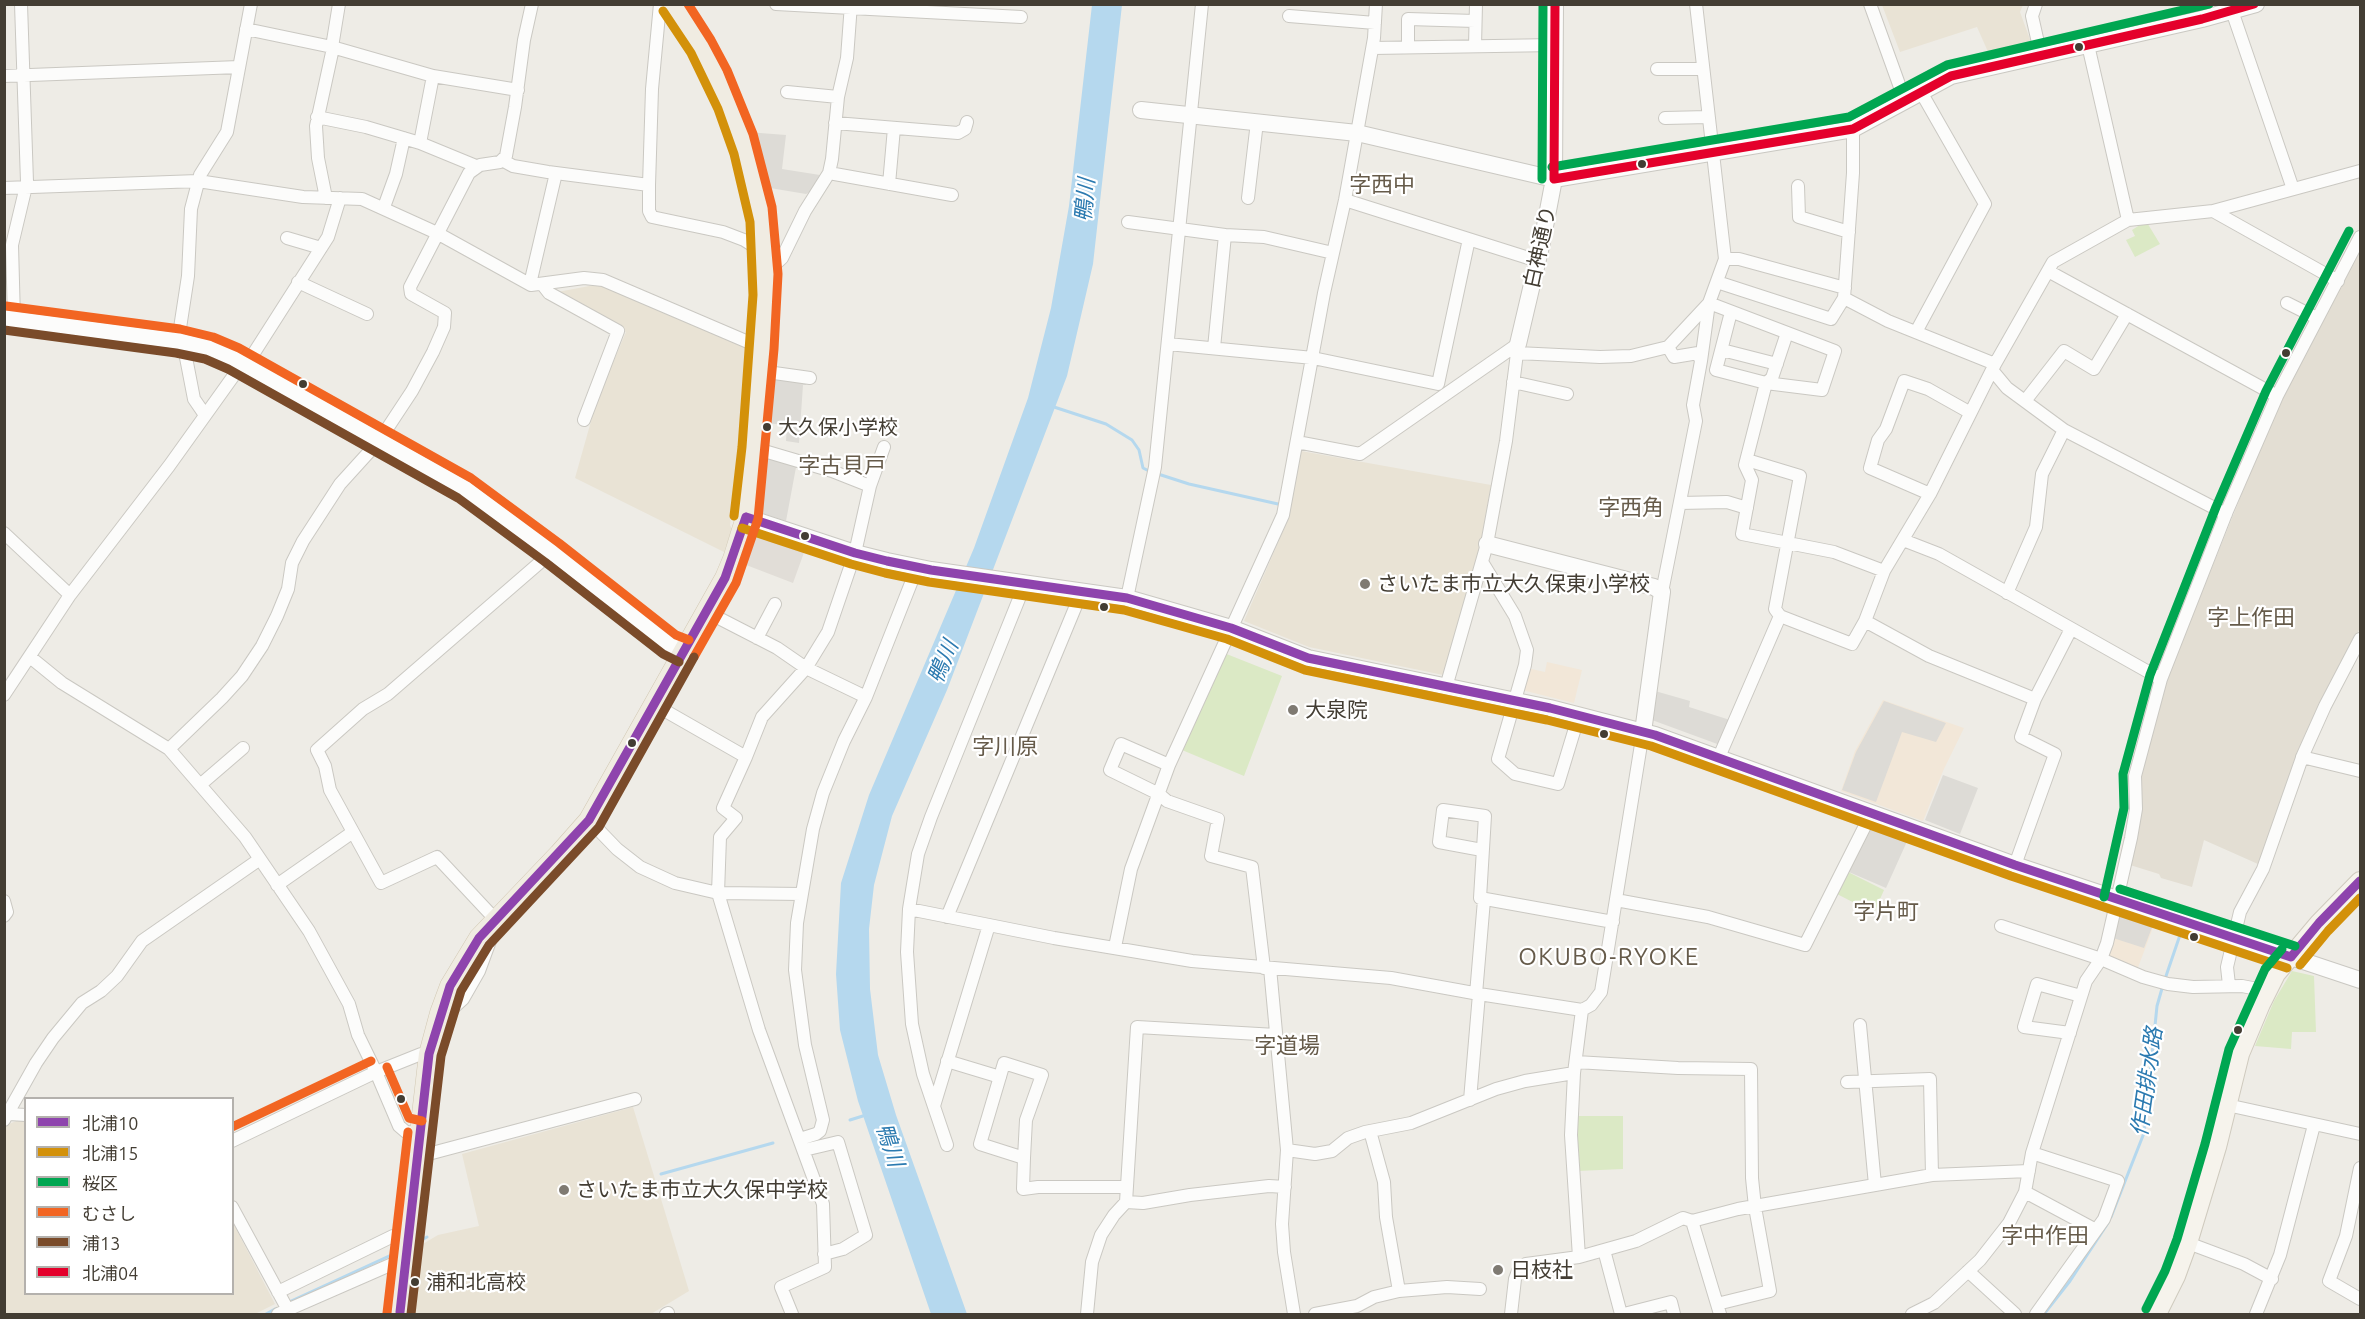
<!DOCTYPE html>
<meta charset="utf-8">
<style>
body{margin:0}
#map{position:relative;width:2365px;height:1319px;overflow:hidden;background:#eeece6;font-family:Ubuntu,"Noto Sans JP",sans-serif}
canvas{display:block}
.frame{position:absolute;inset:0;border:6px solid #433d33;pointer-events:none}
.legend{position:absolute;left:24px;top:1097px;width:210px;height:198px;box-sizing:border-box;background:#fff;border:2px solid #b4b1ad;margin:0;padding:8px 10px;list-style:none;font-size:18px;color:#433d33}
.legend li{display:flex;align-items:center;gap:12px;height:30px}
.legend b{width:30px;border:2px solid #b4b1ad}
</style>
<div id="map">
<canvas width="2365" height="1319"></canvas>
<div class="frame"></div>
<ul class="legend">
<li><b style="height:8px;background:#8e44ad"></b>北浦10</li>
<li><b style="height:8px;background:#d3910a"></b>北浦15</li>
<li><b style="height:8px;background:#00a651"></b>桜区</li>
<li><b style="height:8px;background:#f26522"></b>むさし</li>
<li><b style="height:8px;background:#7a4b2a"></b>浦13</li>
<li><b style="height:8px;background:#e4002b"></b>北浦04</li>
</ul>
</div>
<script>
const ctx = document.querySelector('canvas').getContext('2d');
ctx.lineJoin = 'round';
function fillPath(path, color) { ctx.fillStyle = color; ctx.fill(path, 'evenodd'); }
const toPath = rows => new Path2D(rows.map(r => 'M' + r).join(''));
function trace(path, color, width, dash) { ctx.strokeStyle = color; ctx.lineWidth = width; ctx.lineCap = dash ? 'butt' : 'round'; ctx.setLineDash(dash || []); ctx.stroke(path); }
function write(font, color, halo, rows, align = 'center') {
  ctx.font = font + ' Ubuntu,"Noto Sans JP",sans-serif'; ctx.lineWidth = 4.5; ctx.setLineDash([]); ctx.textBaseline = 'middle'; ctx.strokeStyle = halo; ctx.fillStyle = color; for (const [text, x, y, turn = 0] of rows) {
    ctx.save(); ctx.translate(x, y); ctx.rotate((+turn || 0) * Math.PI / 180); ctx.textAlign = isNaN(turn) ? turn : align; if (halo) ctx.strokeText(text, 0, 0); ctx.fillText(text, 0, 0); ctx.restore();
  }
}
fillPath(toPath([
 [2360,245,2360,628,2303,739,2258,864,2204,840,2192,887,2161,878,2159,874,2130,865,2140,774,2164,686,2281,397]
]), '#e3ded3');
fillPath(toPath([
 [1547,662,1582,670,1574,703,1522,690,1527,668,1545,672],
 [1883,700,1964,728,1943,771,1923,821,1841,791,1855,751],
 [2120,912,2154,925,2137,970,2107,956]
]), '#f2e7d8');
fillPath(toPath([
 [770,534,806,547,793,583,741,563,750,535,767,541]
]), '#e1ddd7');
fillPath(toPath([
 [1882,5,2023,5,2020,12,2032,45,1989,54,1977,27,1900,52],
 [600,284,753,351,748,377,736,500,733,500,730,525,732,529,724,552,575,478,597,400,626,332,552,293],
 [1301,451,1491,485,1480,547,1443,675,1309,647,1244,621,1287,522],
 [633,1107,689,1291,651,1314,409,1314,416,1248,438,1235,479,1226,462,1154],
 [19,1120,25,1120,26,1294,232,1294,233,1223,275,1304,255,1314,5,1314,4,1126]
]), '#e9e3d5');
fillPath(toPath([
 [2146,221,2160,244,2135,257,2126,240,2135,236,2132,230],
 [1224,653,1282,676,1244,776,1182,750],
 [1848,872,1884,890,1874,913,1837,894],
 [2292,971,2314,976,2316,1032,2292,1032,2291,1049,2255,1046,2274,1001],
 [1577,1116,1623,1116,1623,1169,1577,1171]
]), '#dbe9c5');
fillPath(toPath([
 [747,132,786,135,782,169,820,175,810,192,806,194,764,187],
 [769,375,806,380,806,385,803,385,799,443,786,441,787,425,764,423],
 [760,452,797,462,786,521,761,513,756,506],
 [1655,691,1690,701,1689,707,1730,720,1720,745,1652,720],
 [1884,701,1946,723,1936,742,1902,732,1876,802,1842,790,1856,752],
 [1943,775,1978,788,1960,834,1925,820],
 [1871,824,1909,837,1886,888,1849,872],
 [2120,913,2153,925,2144,948,2113,938]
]), '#dddbd6');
fillPath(toPath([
 [1092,5,1122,5,1093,264,1067,376,947,690,892,816,874,885,869,929,870,989,878,1055,896,1115,967,1314,931,1314,858,1101,840,1030,836,974,841,883,869,795,974,548,1028,398,1051,308,1069,206]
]), '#b5d8ee');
trace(toPath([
 [1054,407,1106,424,1132,440,1139,450,1143,468,1151,472],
 [1158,474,1189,484,1278,504],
 [2165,979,2180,935],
 [850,1120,866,1115],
 [661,1174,773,1143],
 [2111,1217,2144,1133,2157,1006,2163,985],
 [414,1244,427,1237],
 [289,1302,400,1251],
 [266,1314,275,1309],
 [2044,1314,2070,1281,2108,1223]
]), '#b5d8ee', 3);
const minor = toPath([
 [776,4,1021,17],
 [1870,4,1905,101],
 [2036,4,2032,16,2041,56],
 [2230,5,2293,189],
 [1289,16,1375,23],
 [246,29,332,47,433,76,518,90],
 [2088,45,2128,220],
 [1475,46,1476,4],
 [332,47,339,4],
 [1408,47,1408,19,1475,21],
 [1373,48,1555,45],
 [1657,69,1703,69],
 [4,76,239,67],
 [787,92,838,97],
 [317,117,366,127,420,143,476,166],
 [1665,118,1708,117],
 [835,123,958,133,965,129,967,122],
 [1853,129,1853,173,1844,298,1888,321,1995,364],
 [420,143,433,76],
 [502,160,513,166,548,172,649,185,649,211,652,217,723,232,744,240,765,253],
 [829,173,952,195],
 [889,184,894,128],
 [649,185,652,89,660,4],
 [1798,186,1799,217,1849,232],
 [4,188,198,181,303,197,362,199,437,233,531,285,584,278,603,280,762,348],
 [326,198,318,158,316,126,333,48],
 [1248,198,1257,122],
 [1345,200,1538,261],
 [384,207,396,174,404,138],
 [2213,211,2338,281],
 [1128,222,1225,235,1214,348],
 [1225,235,1264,237,1333,253],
 [287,238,321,248],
 [1725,259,1739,259,1845,288],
 [2048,271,2277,396],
 [766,273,782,258,805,211,829,173,832,159,838,97,847,58,851,4],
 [298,282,367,314],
 [1717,282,1831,319,1844,298],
 [530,284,556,173],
 [542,284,549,293,618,331,584,420],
 [2287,303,2317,318],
 [14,319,12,245,27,182,21,4],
 [1916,332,1985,204,1921,92],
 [1787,333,1772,378,1766,383,1745,465,1752,480,1742,534,1834,552,1884,571],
 [178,341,188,276,191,209,200,175,227,132,251,4],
 [183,342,194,399,205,415],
 [1168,344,1313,358,1438,384,1469,239],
 [1722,350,1777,364],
 [1517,353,1600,357,1631,356,1668,347,1709,303,1725,259,1696,4],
 [1701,361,1709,303,1835,351,1822,390,1766,383,1716,370,1731,312],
 [1992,370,2007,388,2064,430,2226,514],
 [760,371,810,378],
 [1513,382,1567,394],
 [2025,401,2064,351,2094,369,2127,314],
 [1297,442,1360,454,1518,344],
 [754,448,832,471,870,486],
 [1747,460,1800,476,1775,609,1780,616],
 [1930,494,1870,468,1878,440,1886,429,1904,381,1928,389,1969,412],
 [1680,503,1727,502,1747,508],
 [4,533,70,595],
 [1903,540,1939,554,2161,679],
 [1482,562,1515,616,1527,650,1525,665,1498,759,1515,774,1558,784,1579,715],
 [1662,592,1696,421,1693,405,1701,361,1698,353,1674,357,1668,347],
 [2007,593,2036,527,2042,474,2064,430],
 [1127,598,1155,467,1202,4],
 [707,612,777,648,806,668,866,697],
 [1865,621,1929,656,2035,699],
 [757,638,775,604],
 [30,657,62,683,169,749,245,837,309,931,349,1004,358,1035,376,1072,399,1126,406,1132,420,1133],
 [1446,687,1487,544,1506,441,1518,345],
 [4,695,70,595,169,466,237,371,252,356,328,237,340,198],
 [655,705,746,757,762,717,806,668,828,632,855,553,870,486,884,447],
 [169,749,222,698,242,676,262,646,277,616,288,589,292,563,303,541,340,484,379,441,412,391,433,352,444,327,445,313,411,294,410,287,469,173,480,165,500,162,506,156,515,107,524,40,532,4],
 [746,757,723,808,736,818,720,837,718,893,802,894],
 [1719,757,1780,616,1852,644,1865,621,1884,571,1930,494,1995,364,2053,262,2128,220,2213,211,2360,171],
 [2302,757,2360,771],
 [1169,765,1121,744,1110,770,1159,794,1167,801,1218,819,1211,856,1252,867,1264,968],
 [200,785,243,748],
 [589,820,617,849,640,867,675,883,718,893,759,1030,823,1204,825,1267,781,1287,792,1314],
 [1482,850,1439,842,1443,810,1485,816,1480,898,1613,922],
 [2015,865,2055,754,2021,737,2035,699,2071,629],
 [277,885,353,832],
 [1616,900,1708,917,1805,945,1872,812],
 [4,901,7,912,4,916],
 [909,909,1054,938,1192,961,1391,978,1479,994,1582,1010],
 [947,917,1082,591],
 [495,919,437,857,381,883,330,790,325,766,317,750,363,709,388,694,552,552],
 [2001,926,2101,959,2143,977,2168,984,2193,987,2242,986,2268,991],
 [1115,947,1131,869,1169,765,1283,515,1324,293,1345,200,1374,38,1376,4],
 [1270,968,1287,1150,1282,1224,1284,1252,1294,1314],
 [2229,985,2227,967,2240,912,2263,869,2303,755,2325,706,2360,639],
 [1476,994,1484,900],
 [440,1013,453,1008,463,999,479,971,490,941,483,933],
 [1860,1025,1875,1185],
 [2070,1033,2024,1027,2037,984,2081,996],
 [947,1061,1000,1077],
 [1576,1062,1678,1068,1751,1069,1752,1178,1755,1207,1770,1291,1717,1304],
 [1847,1082,1930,1079,1932,1175],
 [1470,1100,1479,994],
 [2227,1105,2360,1134],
 [934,1106,989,925],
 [9,1114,26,1115],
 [4,1120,36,1063,53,1038,82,1003,101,991,117,976,142,941,260,859],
 [1370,1131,1384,1182,1386,1217,1399,1291],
 [800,1139,816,1134,820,1131,823,1120,805,1045,795,970,797,923,813,829,823,793,844,741,866,697,917,568],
 [232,1141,376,1072,421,1054,429,1054],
 [947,1145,923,1074,912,1024,907,952,909,909,918,854,931,817,1025,584],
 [804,1150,838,1142,866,1235,843,1249,824,1254],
 [1287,1150,1315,1154,1332,1151,1348,1138,1365,1132,1411,1123,1496,1089,1525,1081,1574,1073],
 [2032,1153,2118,1181,2104,1219,2036,1314],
 [417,1157,635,1099],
 [1024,1158,980,1144,1004,1063,1042,1075,1026,1120,1024,1158,1023,1189,1038,1187,1127,1187],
 [2360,1168,2346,1236,2329,1281,2360,1299],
 [2025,1192,2096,1230],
 [1126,1202,1143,1203,1190,1195,1269,1186,1285,1187],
 [232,1207,288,1310],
 [2188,1243,2244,1264,2272,1279],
 [1604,1250,1621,1314],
 [1579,1257,1571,1135,1574,1073,1582,1010,1591,1005,1601,992,1643,732],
 [1968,1271,2015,1314],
 [278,1292,393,1236,408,1237],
 [278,1314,406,1258],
 [666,1314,668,1313],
 [1087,1314,1092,1262,1101,1235,1114,1215,1126,1202,1137,1027,1276,1035],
 [1315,1314,1357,1306,1374,1297,1399,1291,1447,1287,1480,1289],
 [1511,1314,1515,1279,1518,1271,1526,1264,1579,1257,1636,1241,1683,1218,1692,1221],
 [1624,1314,1671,1302,1674,1314],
 [1720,1314,1692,1221,1738,1209,1932,1175,2029,1171],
 [1912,1314,1934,1303,1980,1260,2009,1223,2025,1192,2032,1153,2086,981,2101,959,2107,943,2131,838,2136,809,2135,776,2161,679,2227,511,2277,396,2360,237],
 [2256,1314,2280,1255,2314,1125]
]);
const tertiary = toPath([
 [1141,110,1357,133,1554,179,1853,129,1951,76,2202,19,2256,4],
 [4,318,178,341,209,348,233,358,464,488,552,552,670,645,684,651],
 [1518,344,1542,242,1554,179,1555,4],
 [746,517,855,553,887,561,931,570,1127,598,1231,628,1308,658,1550,708,1655,735,2015,865,2360,980],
 [1487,544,1654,587,1662,592,1643,732]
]);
const secondary = toPath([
 [2157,1314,2176,1276,2188,1243,2217,1147,2240,1054,2261,1004,2276,974,2319,923,2360,881]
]);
const primary = toPath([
 [399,1314,429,1054,440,1013,450,986,479,938,559,854,589,820,725,578,733,559,746,517,754,448,765,295,765,263,762,220,746,151,729,104,701,47,673,4]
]);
trace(minor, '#cac8c2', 14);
trace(tertiary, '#cac8c2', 18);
trace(secondary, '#cfcabe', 20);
trace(primary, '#d1c8b3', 21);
trace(minor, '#fcfcfb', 12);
trace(tertiary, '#fcfcfb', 16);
trace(secondary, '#f6f3ec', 18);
trace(primary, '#f0ece2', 20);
trace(toPath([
 [746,517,855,553,887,561,931,570,1127,598,1231,628,1308,658,1550,708,1655,735,2015,865,2291,957],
 [2291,957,2319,923,2360,881],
 [400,1312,429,1054,450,986,479,938,589,820,725,578,746,517]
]), '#8e44ad', 9);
trace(toPath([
 [663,11,691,53,718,109,734,154,750,222,753,295,742,447,734,516],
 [742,528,851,564,885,573,929,582,1124,610,1227,639,1305,670,1547,720,1651,746,2011,876,2287,968],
 [2300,965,2328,931,2360,898]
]), '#d3910a', 9);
trace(toPath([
 [1552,167,1849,117,1947,65,2209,4],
 [1542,179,1543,4],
 [2120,889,2295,946],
 [2104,897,2124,808,2123,774,2150,675,2216,507,2266,391,2349,231],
 [2146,1309,2165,1271,2177,1239,2205,1144,2229,1049,2265,969,2282,949]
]), '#00a651', 9);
trace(toPath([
 [688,4,711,40,727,70,753,134,772,207,778,274,774,349,758,519,736,583,694,657],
 [6,306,180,329,213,337,239,348,471,478,559,543,676,635,689,640],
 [387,1067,409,1118,422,1121],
 [232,1127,371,1061],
 [387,1313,408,1132]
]), '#f26522', 9);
trace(toPath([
 [4,330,176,353,205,359,228,369,458,498,545,562,663,654,679,662],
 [411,1314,441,1056,461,991,489,945,599,827,694,657]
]), '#7a4b2a', 9);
trace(toPath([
 [1554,179,1853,129,1951,76,2202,19,2254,4],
 [1554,179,1555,4]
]), '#e4002b', 9);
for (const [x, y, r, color] of [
 [2079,47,5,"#433d33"],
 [1642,164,5,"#433d33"],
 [2286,353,5,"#433d33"],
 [303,384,5,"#433d33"],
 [767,427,5,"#433d33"],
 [805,536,5,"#433d33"],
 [1365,584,6,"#7f7a72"],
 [1104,607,5,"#433d33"],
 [1293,710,6,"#7f7a72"],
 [1604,734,5,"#433d33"],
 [632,743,5,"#433d33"],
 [2194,937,5,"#433d33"],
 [2238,1030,5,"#433d33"],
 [401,1099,5,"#433d33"],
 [564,1190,6,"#7f7a72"],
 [1498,1270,6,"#7f7a72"],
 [415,1282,5,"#433d33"]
]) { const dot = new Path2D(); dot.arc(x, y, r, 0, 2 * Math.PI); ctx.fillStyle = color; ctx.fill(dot); trace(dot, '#fff', 2); }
write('20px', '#433d33', '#fff', [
 ["大久保小学校",778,427],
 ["浦和北高校",426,1282]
], 'left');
write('21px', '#433d33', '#fff', [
 ["白神通り",1540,247,-78]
]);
write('21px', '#433d33', '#fff', [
 ["さいたま市立大久保東小学校",1377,584],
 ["大泉院",1305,710],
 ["さいたま市立大久保中学校",576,1190],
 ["日枝社",1510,1270]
], 'left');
write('22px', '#665b4a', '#fff', [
 ["字西中",1382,185],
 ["字古貝戸",842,466],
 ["字西角",1631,508],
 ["字上作田",2251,618],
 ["字川原",1005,747],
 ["字片町",1886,912],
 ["字道場",1287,1046],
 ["字中作田",2045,1236]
]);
write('italic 22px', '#2b7ab0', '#fff', [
 ["鴨川",1085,200,-85],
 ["鴨川",943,662,-67],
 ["作田排水路",2147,1082,-82],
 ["鴨川",890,1145,72]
]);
ctx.letterSpacing = '1.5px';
write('24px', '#665b4a', '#fff', [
 ["OKUBO-RYOKE",1609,957]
]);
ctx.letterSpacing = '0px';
</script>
